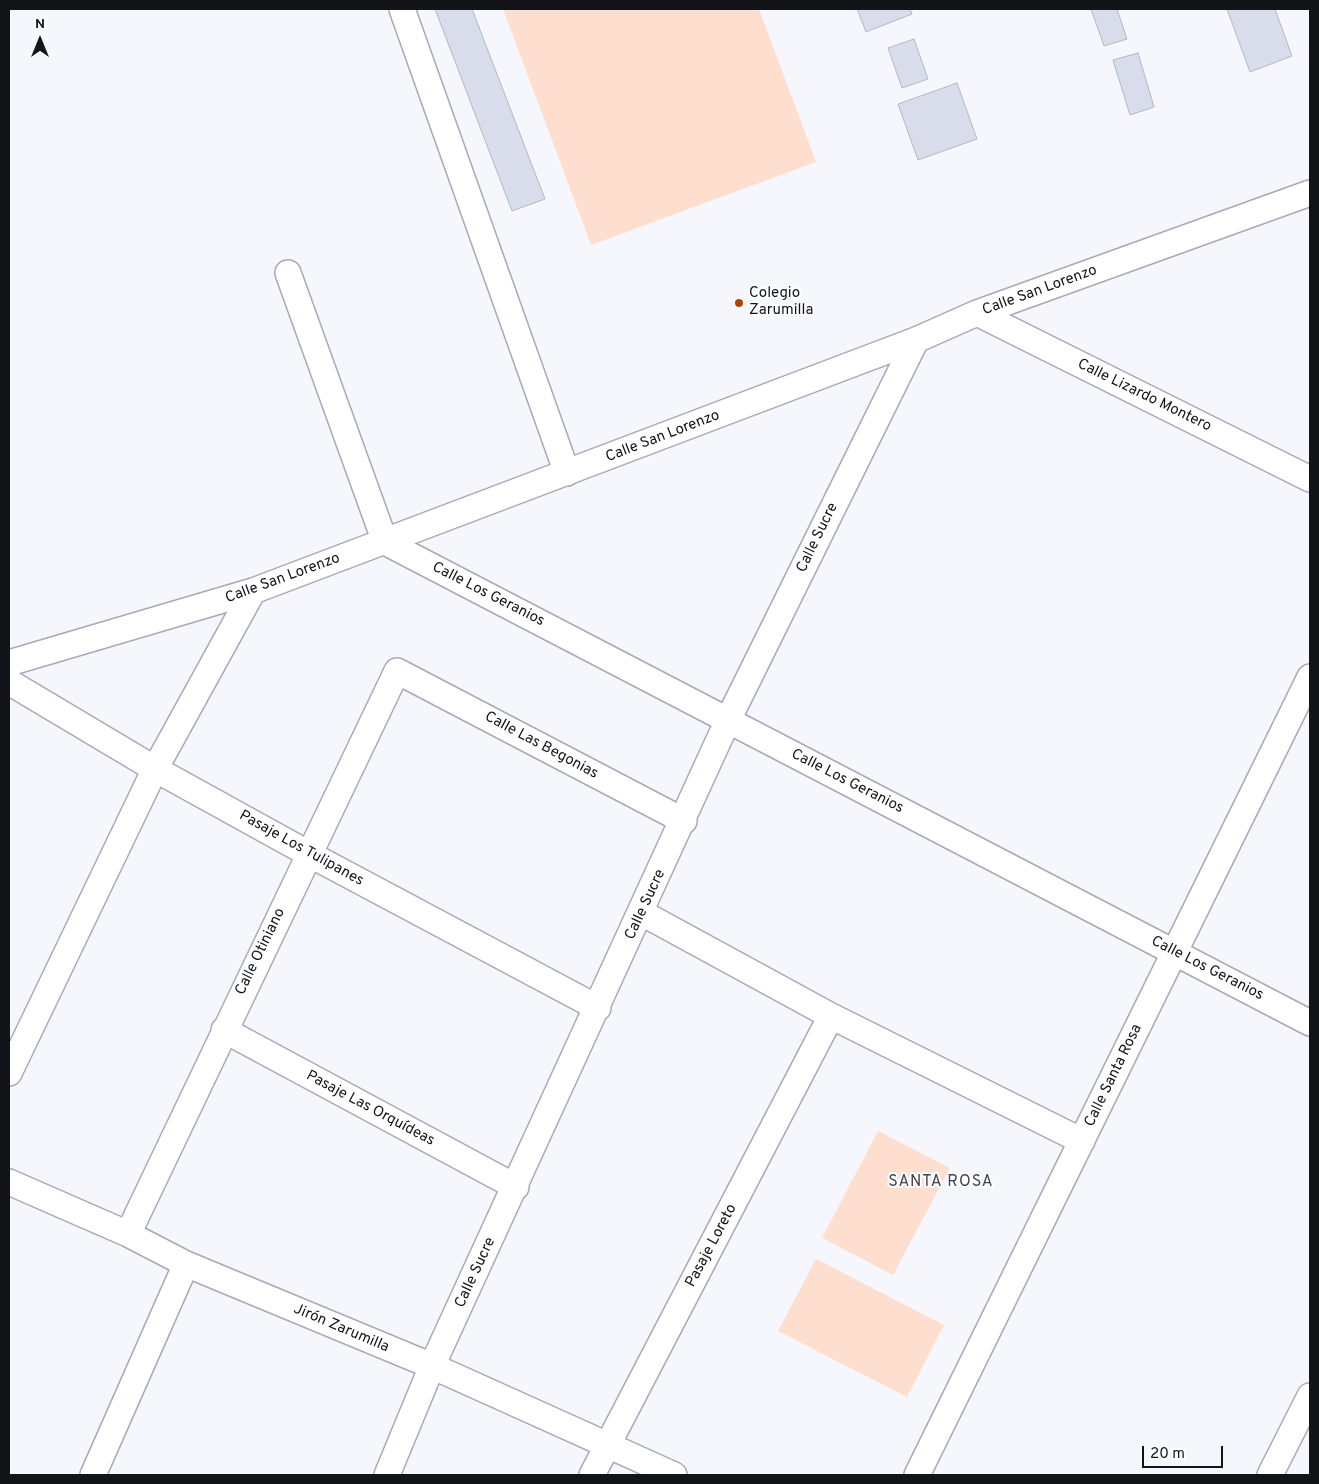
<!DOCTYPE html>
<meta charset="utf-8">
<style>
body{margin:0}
#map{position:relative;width:1319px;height:1484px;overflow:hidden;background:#f5f7fc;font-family:Overpass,sans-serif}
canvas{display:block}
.frame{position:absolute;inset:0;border:10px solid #121418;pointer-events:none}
.north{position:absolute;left:15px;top:15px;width:50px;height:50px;-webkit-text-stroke:4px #fff;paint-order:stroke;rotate:0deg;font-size:14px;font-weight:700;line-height:20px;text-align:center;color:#121418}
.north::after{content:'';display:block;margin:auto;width:18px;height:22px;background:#121418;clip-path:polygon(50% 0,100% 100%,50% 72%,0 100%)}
.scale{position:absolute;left:1142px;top:1446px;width:81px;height:22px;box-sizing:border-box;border:2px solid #121418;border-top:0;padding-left:6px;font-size:15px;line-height:18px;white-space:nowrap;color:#121418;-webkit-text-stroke:4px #fff;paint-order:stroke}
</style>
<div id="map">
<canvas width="1319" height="1484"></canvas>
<div class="frame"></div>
<div class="north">N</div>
<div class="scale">20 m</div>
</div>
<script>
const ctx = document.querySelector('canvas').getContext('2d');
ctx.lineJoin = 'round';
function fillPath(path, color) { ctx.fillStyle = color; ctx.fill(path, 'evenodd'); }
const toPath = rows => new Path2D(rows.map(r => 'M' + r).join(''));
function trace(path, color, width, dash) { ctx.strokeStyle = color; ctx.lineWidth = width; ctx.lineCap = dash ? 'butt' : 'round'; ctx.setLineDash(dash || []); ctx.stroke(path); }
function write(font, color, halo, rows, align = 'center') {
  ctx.font = font + ' Overpass,sans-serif'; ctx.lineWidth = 4; ctx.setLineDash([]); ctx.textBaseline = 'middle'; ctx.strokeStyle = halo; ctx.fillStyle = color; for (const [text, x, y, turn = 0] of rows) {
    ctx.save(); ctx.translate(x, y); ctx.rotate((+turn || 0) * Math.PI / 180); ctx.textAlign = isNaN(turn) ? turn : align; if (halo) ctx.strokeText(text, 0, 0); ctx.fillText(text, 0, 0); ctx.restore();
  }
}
fillPath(toPath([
 [503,9,759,9,816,162,591,245],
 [878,1131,950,1168,893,1275,822,1238],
 [816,1259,944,1325,907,1397,778,1331]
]), '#fedecf');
const building = toPath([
 [435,9,472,9,545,199,512,211,435,9],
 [857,9,910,9,912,14,866,32,857,9],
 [1091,9,1117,9,1127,39,1104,46,1091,9],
 [1227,9,1275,9,1292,56,1250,72,1227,9],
 [914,39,928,79,902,88,888,48,914,39],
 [1138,53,1154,107,1130,115,1113,60,1138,53],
 [957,83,977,139,918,160,898,104,957,83]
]);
fillPath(building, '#d8dceb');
trace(building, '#b3b7c5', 1);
const street = toPath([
 [402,9,567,473],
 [288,273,385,542,1310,1023],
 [977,313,1310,479],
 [9,663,253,591,916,340,977,313,1310,193],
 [9,682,155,769,309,854,598,1008],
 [642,913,831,1016,1082,1141],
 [224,1030,516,1187],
 [9,1073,155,769,253,591],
 [9,1182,128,1234,186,1264,432,1366,674,1475],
 [128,1234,397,671,684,821],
 [93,1475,186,1264],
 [387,1475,432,1366,728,720,916,340],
 [592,1475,831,1016],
 [917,1475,1310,677],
 [1270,1475,1310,1396]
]);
trace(street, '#a6aab7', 28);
trace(street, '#fff', 25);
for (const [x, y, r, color] of [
 [739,303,5,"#a94802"]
]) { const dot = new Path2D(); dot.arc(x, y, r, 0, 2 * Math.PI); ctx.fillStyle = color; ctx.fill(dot); trace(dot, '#fff', 2); }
write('15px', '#121418', '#fff', [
 ["Calle San Lorenzo",1040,291,-20],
 ["Calle Lizardo Montero",1144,396,26],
 ["Calle San Lorenzo",663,437,-21],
 ["Calle Sucre",818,538,-64],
 ["Calle San Lorenzo",283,579,-20],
 ["Calle Los Geranios",488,595,27],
 ["Calle Las Begonias",541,746,28],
 ["Calle Los Geranios",847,782,27],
 ["Pasaje Los Tulipanes",301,849,29],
 ["Calle Sucre",646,905,-65],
 ["Calle Otiniano",261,952,-64],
 ["Calle Los Geranios",1207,969,27],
 ["Calle Santa Rosa",1114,1076,-64],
 ["Pasaje Las Orquídeas",370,1109,28],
 ["Pasaje Loreto",712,1246,-62],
 ["Calle Sucre",476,1273,-65],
 ["Jirón Zarumilla",341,1329,23]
]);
write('15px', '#121418', '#fff', [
 ["Colegio",749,294],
 ["Zarumilla",749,311]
], 'left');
ctx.letterSpacing = '1px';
write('16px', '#40434f', '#fff', [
 ["SANTA ROSA",941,1183]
]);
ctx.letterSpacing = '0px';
</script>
